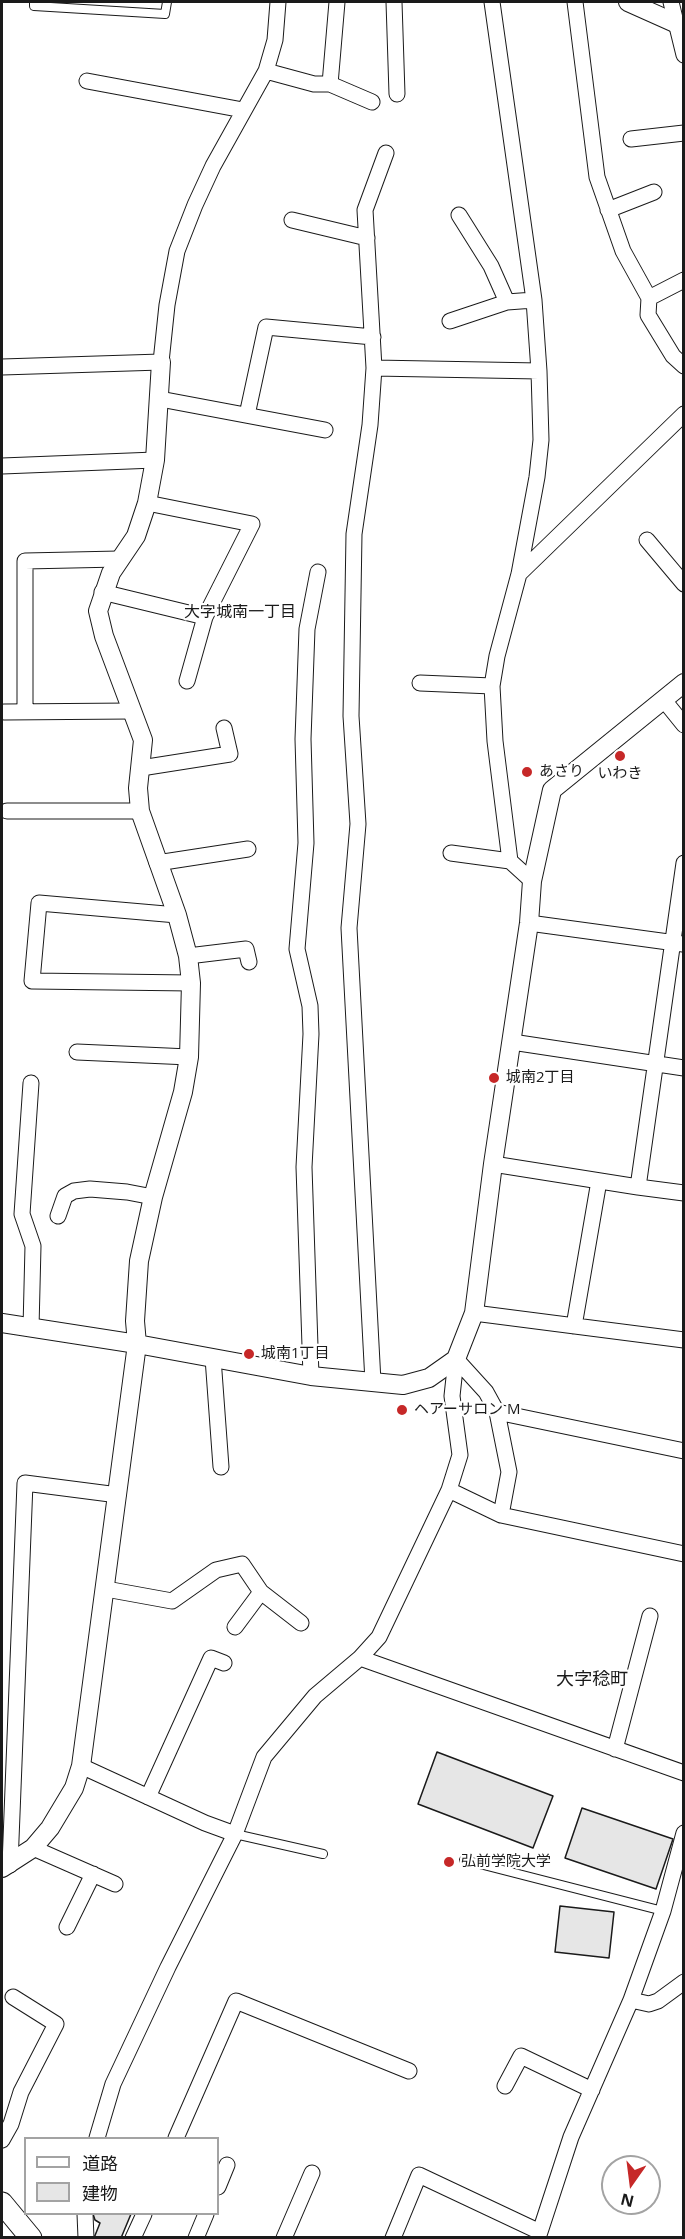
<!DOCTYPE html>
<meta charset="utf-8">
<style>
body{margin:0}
#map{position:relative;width:685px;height:2239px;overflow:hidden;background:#fff;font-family:"Open Sans","Noto Sans JP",sans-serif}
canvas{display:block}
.frame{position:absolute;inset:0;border:3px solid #1a1a1a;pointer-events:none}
.legend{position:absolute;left:24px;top:2137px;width:195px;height:78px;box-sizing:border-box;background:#fff;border:2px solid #a3a3a3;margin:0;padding:8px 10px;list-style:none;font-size:18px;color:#1a1a1a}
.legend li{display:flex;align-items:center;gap:12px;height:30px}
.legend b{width:30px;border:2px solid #a3a3a3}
.north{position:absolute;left:601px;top:2155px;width:60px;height:60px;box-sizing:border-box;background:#fff;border:2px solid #a3a3a3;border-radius:50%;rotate:194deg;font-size:16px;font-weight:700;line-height:24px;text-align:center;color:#1a1a1a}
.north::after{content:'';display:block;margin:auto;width:21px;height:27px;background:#c62828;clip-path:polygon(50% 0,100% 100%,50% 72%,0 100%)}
</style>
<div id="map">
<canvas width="685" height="2239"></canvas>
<div class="frame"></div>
<ul class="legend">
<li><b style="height:8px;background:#fff"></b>道路</li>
<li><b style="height:16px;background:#e6e6e6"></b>建物</li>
</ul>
<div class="north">N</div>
</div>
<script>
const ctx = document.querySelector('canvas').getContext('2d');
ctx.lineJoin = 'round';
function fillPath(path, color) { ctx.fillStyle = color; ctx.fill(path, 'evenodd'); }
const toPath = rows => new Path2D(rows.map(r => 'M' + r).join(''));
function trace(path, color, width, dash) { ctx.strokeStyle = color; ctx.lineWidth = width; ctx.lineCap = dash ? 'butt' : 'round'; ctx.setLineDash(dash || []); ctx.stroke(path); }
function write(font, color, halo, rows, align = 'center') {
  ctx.font = font + ' "Open Sans","Noto Sans JP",sans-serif'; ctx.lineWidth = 4.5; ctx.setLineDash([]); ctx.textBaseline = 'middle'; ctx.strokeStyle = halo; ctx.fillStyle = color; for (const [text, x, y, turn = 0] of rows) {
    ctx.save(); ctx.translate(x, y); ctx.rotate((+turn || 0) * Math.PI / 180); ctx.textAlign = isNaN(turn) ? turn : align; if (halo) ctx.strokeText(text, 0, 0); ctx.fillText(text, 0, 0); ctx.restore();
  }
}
const building = toPath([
 [437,1752,553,1796,533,1848,418,1804,437,1752],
 [582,1808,673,1839,656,1889,565,1858,582,1808],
 [560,1906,614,1912,609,1958,555,1952,560,1906],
 [93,2214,131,2214,121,2238,94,2238,100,2223,95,2220,93,2214]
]);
fillPath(building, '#e6e6e6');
trace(building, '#1a1a1a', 1.5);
const service = toPath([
 [34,2,34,6,165,14,167,2],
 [235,1834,323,1854],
 [464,1860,663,1911]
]);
const minor = toPath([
 [394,2,397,94],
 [492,2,534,300,539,371,541,440,537,477,519,574,497,656,492,686,495,741,510,861,532,881],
 [575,2,597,177,623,251,649,298,648,315,673,356,684,366],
 [671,2,684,55],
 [266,71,314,84,330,84,337,2],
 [87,81,243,110],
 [330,84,372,102],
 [631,139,684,133],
 [608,210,654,192],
 [459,215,491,266,507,302],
 [292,220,367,238],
 [649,298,684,280],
 [450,321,507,302,534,300],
 [2,367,161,362,167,305,177,251,195,205,213,166,266,71,275,40,278,2],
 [374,368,539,371],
 [160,399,325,430],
 [247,415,266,327,373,337],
 [2,466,155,460],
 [147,503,252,524,205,617,187,681],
 [647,540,684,584],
 [519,574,684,414],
 [102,592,205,617],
 [420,683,492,686],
 [663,699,684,725],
 [4,712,132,711],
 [25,712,25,561,119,559],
 [141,768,230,754,224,728],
 [7,811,140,811],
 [451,853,510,861],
 [157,863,248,849],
 [177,915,39,903,32,981,191,983],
 [529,923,683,944],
 [188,956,246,949,249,962],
 [512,1042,684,1068],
 [77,1052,189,1057],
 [31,1083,22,1214,33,1246,31,1328],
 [493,1164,638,1187,684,863],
 [638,1187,684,1193],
 [58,1216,65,1196,74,1191,90,1189,127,1192,153,1197],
 [474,1313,684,1340],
 [574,1326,599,1181],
 [213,1358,221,1467],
 [456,1359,486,1392,497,1412,509,1472,501,1515,684,1554],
 [456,1359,452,1396,460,1455,449,1490,501,1515],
 [311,1376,304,1167,311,1034,310,1006,297,949,306,843,303,739,307,629,318,572],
 [373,1382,349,928,358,824,351,716,354,534,370,425,374,368,365,210,386,153],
 [497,1412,684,1451],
 [106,1589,172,1601,216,1570,242,1564,261,1592,301,1623],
 [235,1627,261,1592],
 [360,1658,684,1773],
 [615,1749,650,1616],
 [81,1766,205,1823,235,1834],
 [148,1797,211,1658,224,1663],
 [33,1848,115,1884],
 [10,1865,25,1483,118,1495],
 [67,1927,93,1874],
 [631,2000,649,2004,658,2001,684,1982],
 [505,2086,521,2056,592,2090],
 [97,2138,113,2084,168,1967,235,1834,264,1757,315,1696,360,1658,379,1637,449,1490],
 [176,2138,236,2001,409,2071],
 [2,2140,11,2124,21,2092,56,2024,13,1997],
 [218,2187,227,2165],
 [85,2214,86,2238],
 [133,2238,144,2214],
 [196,2238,206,2214],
 [284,2238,312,2173],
 [393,2238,419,2175,540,2232],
 [538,2238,571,2137,631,2000,663,1911,684,1833]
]);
const tertiary = toPath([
 [628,2,684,27],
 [2,1323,137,1344,311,1376,403,1385,429,1378,456,1359,474,1313,493,1164,529,923,532,881,552,790,684,683],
 [2,1868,33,1848,50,1828,74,1788,81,1766,137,1344,135,1321,139,1261,153,1197,183,1092,189,1057,191,983,188,956,177,915,140,811,138,788,143,740,104,636,98,611,111,573,136,536,147,503,155,460,161,362]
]);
const secondary = toPath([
 [2,2203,31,2238]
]);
trace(service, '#1a1a1a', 10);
trace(minor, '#1a1a1a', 17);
trace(tertiary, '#1a1a1a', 20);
trace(secondary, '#1a1a1a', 23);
trace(service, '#fff', 8);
trace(minor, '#fff', 15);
trace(tertiary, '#fff', 18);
trace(secondary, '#fff', 21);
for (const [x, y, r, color] of [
 [620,756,6,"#c62828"],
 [527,772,6,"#c62828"],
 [494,1078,6,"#c62828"],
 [249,1354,6,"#c62828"],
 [402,1410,6,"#c62828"],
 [449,1862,6,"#c62828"]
]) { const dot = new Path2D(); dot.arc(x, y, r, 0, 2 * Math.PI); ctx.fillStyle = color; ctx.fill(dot); trace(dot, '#fff', 2); }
write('15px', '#1a1a1a', '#fff', [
 ["あさり",539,772],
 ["いわき",620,774,"center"],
 ["城南2丁目",506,1078],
 ["城南1丁目",261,1354],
 ["ヘアーサロン M",414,1410],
 ["弘前学院大学",461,1862]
], 'left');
write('16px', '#1a1a1a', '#fff', [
 ["大字城南一丁目",240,612]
]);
write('18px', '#1a1a1a', '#fff', [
 ["大字稔町",592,1680]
]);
</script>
